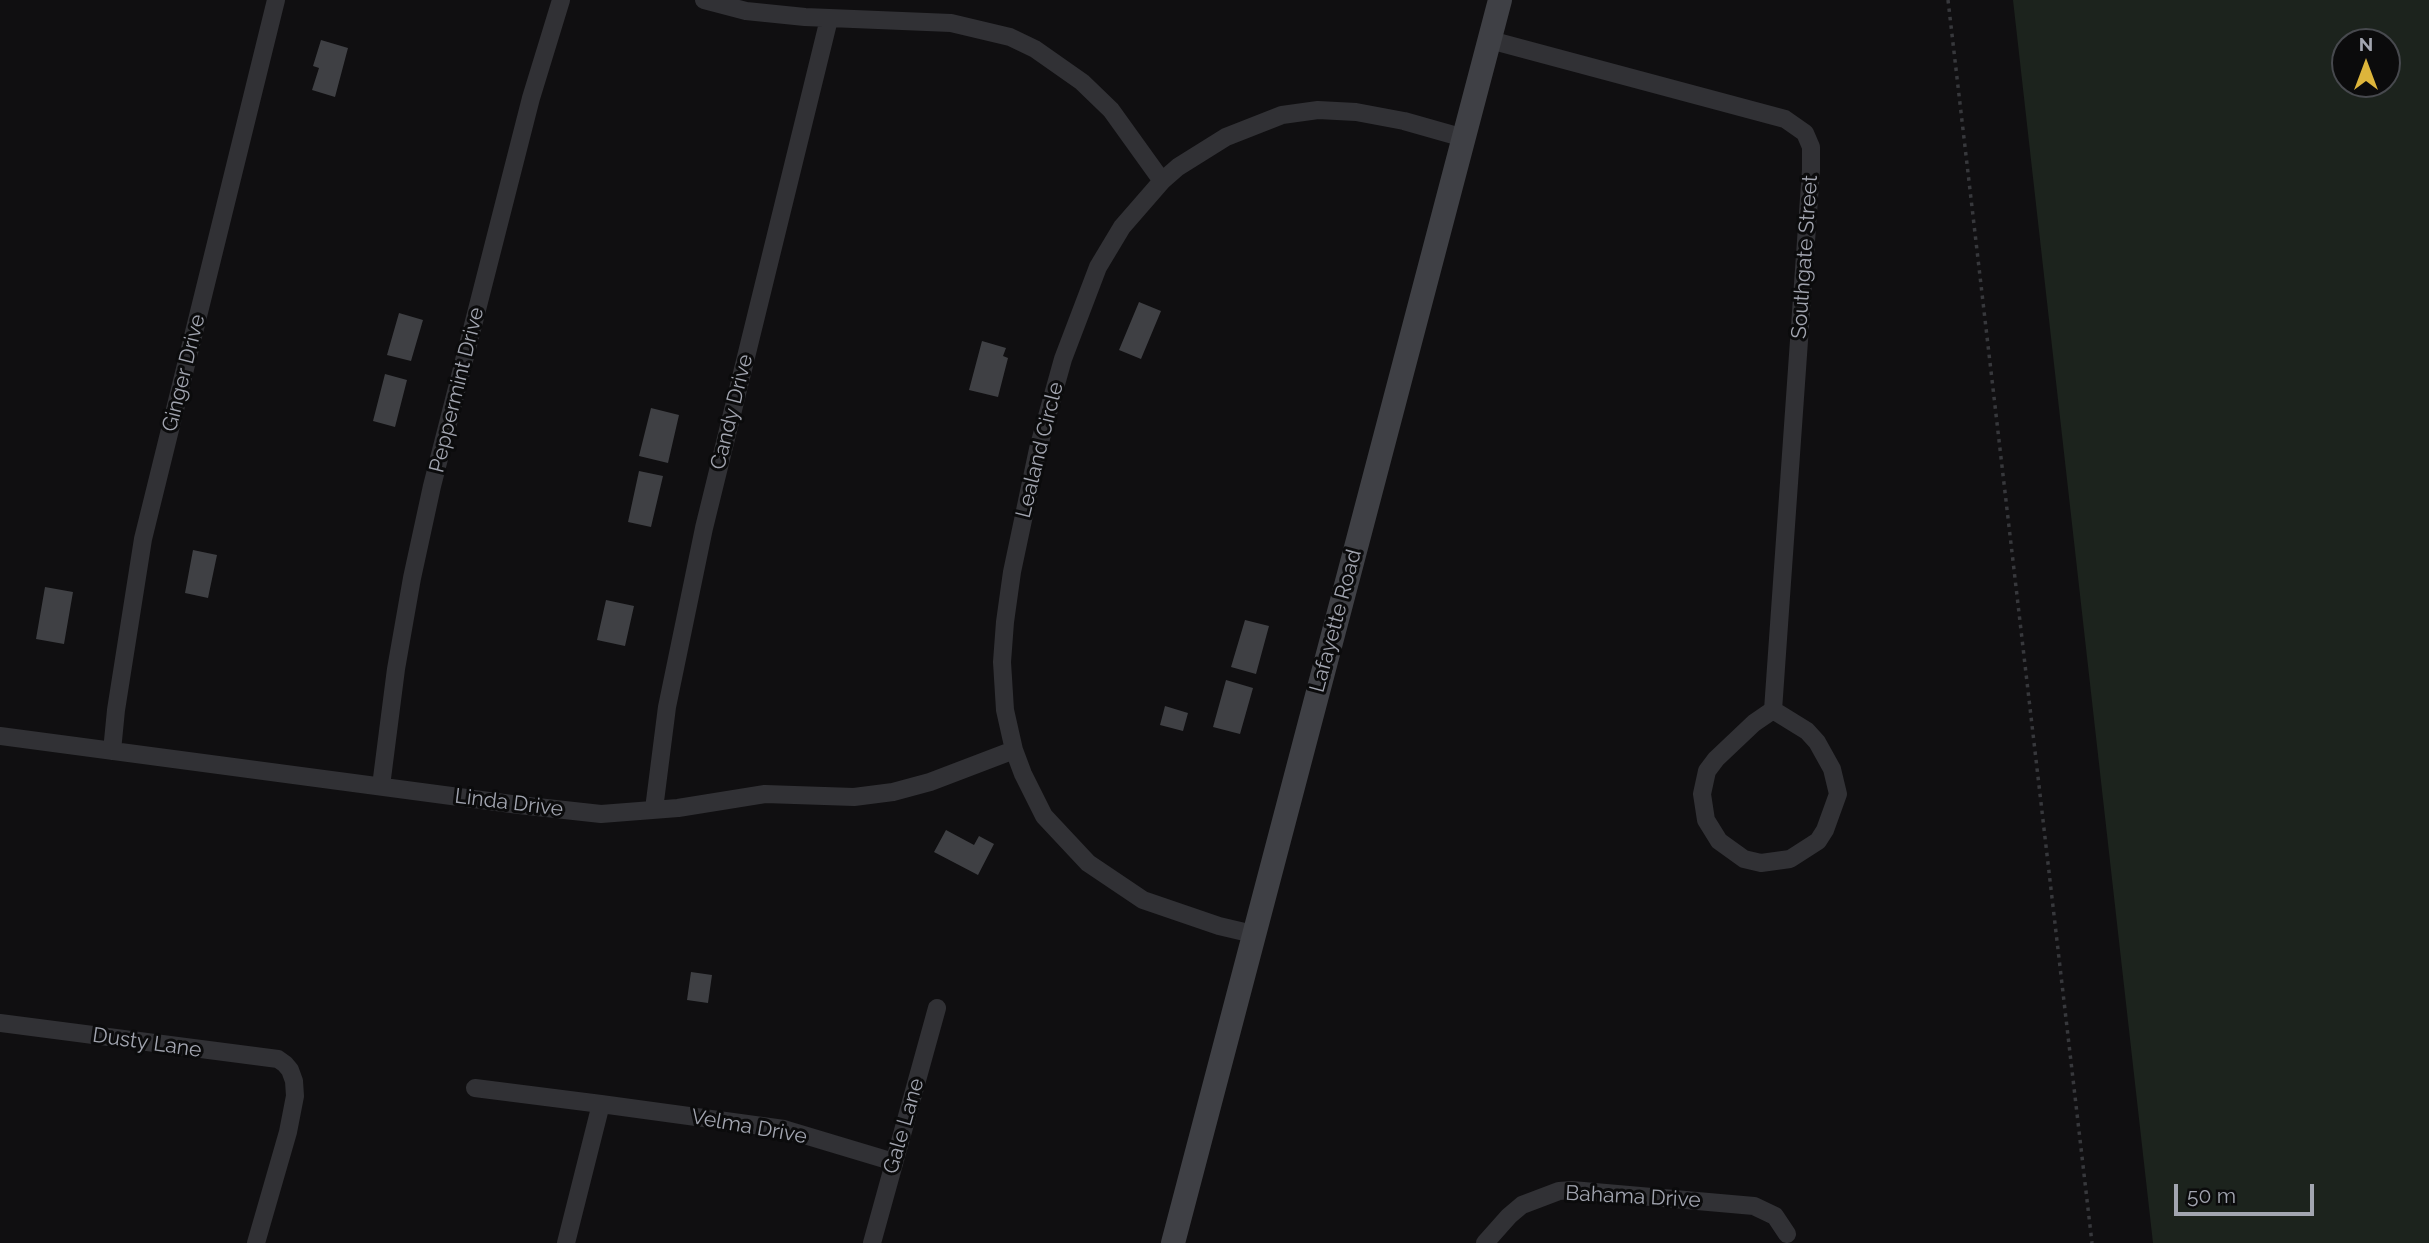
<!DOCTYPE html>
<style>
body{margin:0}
#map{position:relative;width:2429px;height:1243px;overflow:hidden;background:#100f11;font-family:Raleway,sans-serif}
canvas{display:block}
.north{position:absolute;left:2331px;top:28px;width:70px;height:70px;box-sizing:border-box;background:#0b0b0c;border:2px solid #47494e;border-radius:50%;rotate:0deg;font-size:19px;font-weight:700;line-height:28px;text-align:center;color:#a2a5b0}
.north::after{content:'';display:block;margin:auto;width:24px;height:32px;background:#ddb53b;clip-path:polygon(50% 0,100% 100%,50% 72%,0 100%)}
.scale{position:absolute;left:2174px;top:1184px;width:140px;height:32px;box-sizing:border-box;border:4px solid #a2a5b0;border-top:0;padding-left:9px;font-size:21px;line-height:24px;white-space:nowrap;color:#a2a5b0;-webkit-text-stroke:5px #0b0b0c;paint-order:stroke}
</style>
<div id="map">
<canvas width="2429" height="1243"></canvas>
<div class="north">N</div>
<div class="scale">50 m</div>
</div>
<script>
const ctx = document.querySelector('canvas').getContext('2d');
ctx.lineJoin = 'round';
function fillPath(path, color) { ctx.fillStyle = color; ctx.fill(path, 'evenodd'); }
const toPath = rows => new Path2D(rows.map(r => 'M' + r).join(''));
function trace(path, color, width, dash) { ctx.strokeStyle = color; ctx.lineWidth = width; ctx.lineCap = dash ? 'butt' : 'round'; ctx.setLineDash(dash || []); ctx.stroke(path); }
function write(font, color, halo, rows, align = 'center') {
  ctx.font = font + ' Raleway,sans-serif'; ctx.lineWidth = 6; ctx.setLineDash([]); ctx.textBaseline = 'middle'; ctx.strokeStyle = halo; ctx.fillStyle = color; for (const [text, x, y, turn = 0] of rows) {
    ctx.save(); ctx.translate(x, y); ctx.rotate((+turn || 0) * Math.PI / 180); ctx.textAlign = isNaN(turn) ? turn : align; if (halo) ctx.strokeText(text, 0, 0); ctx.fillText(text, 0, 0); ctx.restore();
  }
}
fillPath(toPath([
 [2013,0,2429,0,2429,1243,2153,1243],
 [2345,42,2387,42,2387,84,2345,84]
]), '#1c231d');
fillPath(toPath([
 [321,40,348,48,335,97,312,90,319,68,313,66],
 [1139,302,1161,311,1141,359,1119,350],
 [399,313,423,320,411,361,387,355],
 [982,341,1006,348,1003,356,1008,358,998,397,969,390],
 [385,374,407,380,395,427,373,421],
 [651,408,679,415,668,463,639,456],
 [639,471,663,476,651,527,628,522],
 [193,550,217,555,208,598,185,593],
 [45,587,73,592,64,644,36,639],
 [606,600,634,606,625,646,597,640],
 [1245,620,1269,626,1256,674,1231,667],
 [1226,680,1253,688,1240,734,1213,727],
 [1165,706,1188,713,1183,731,1160,725],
 [946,830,974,845,979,836,994,844,978,875,934,852],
 [691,972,712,975,708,1003,687,1000]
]), '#3f4044');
trace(toPath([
 [1948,0,2092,1243]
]), '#37383c', 3.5, [3.5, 5]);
trace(toPath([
 [704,0,746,11,805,17,951,23,1010,37,1035,49,1082,82,1111,110,1162,181],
 [1490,40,1785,119,1805,133,1811,147,1811,170,1773,710],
 [1773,710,1807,731,1817,742,1832,769,1838,794,1825,830,1818,841,1790,859,1761,863,1744,859,1719,841,1706,820,1702,794,1707,771,1716,759,1754,723,1773,710],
 [0,736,519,805,601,814,678,808,765,794,854,797,893,792,930,782,1014,750],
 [112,751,116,710,143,539,276,0],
 [381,786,396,669,412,578,432,486,531,98,561,0],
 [654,809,667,707,704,528,829,19],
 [1253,934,1219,926,1143,900,1088,863,1044,816,1023,774,1014,750,1005,710,1002,662,1005,622,1012,572,1038,449,1063,359,1098,267,1122,227,1162,181,1178,167,1226,137,1282,115,1318,110,1356,112,1404,121,1464,138],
 [0,1023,278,1059,285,1064,290,1070,294,1081,295,1096,288,1132,256,1243],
 [475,1088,601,1104],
 [566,1243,601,1104,784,1129,894,1162],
 [872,1243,937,1008],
 [1485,1243,1509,1216,1522,1205,1559,1191,1572,1190,1754,1206,1775,1216,1787,1234]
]), '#313135', 18);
trace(toPath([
 [1173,1243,1500,0]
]), '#3f4045', 24);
write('21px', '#a2a5b0', '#0b0b0c', [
 ["Southgate Street",1805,257,-86],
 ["Ginger Drive",184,373,-76],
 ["Peppermint Drive",457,390,-76],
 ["Candy Drive",732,412,-76],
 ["Lealand Circle",1040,450,-76],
 ["Lafayette Road",1336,621,-75],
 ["Linda Drive",509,803,7],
 ["Dusty Lane",147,1043,8],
 ["Gale Lane",904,1126,-74],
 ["Velma Drive",749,1127,10],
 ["Bahama Drive",1633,1197,3]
]);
</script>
